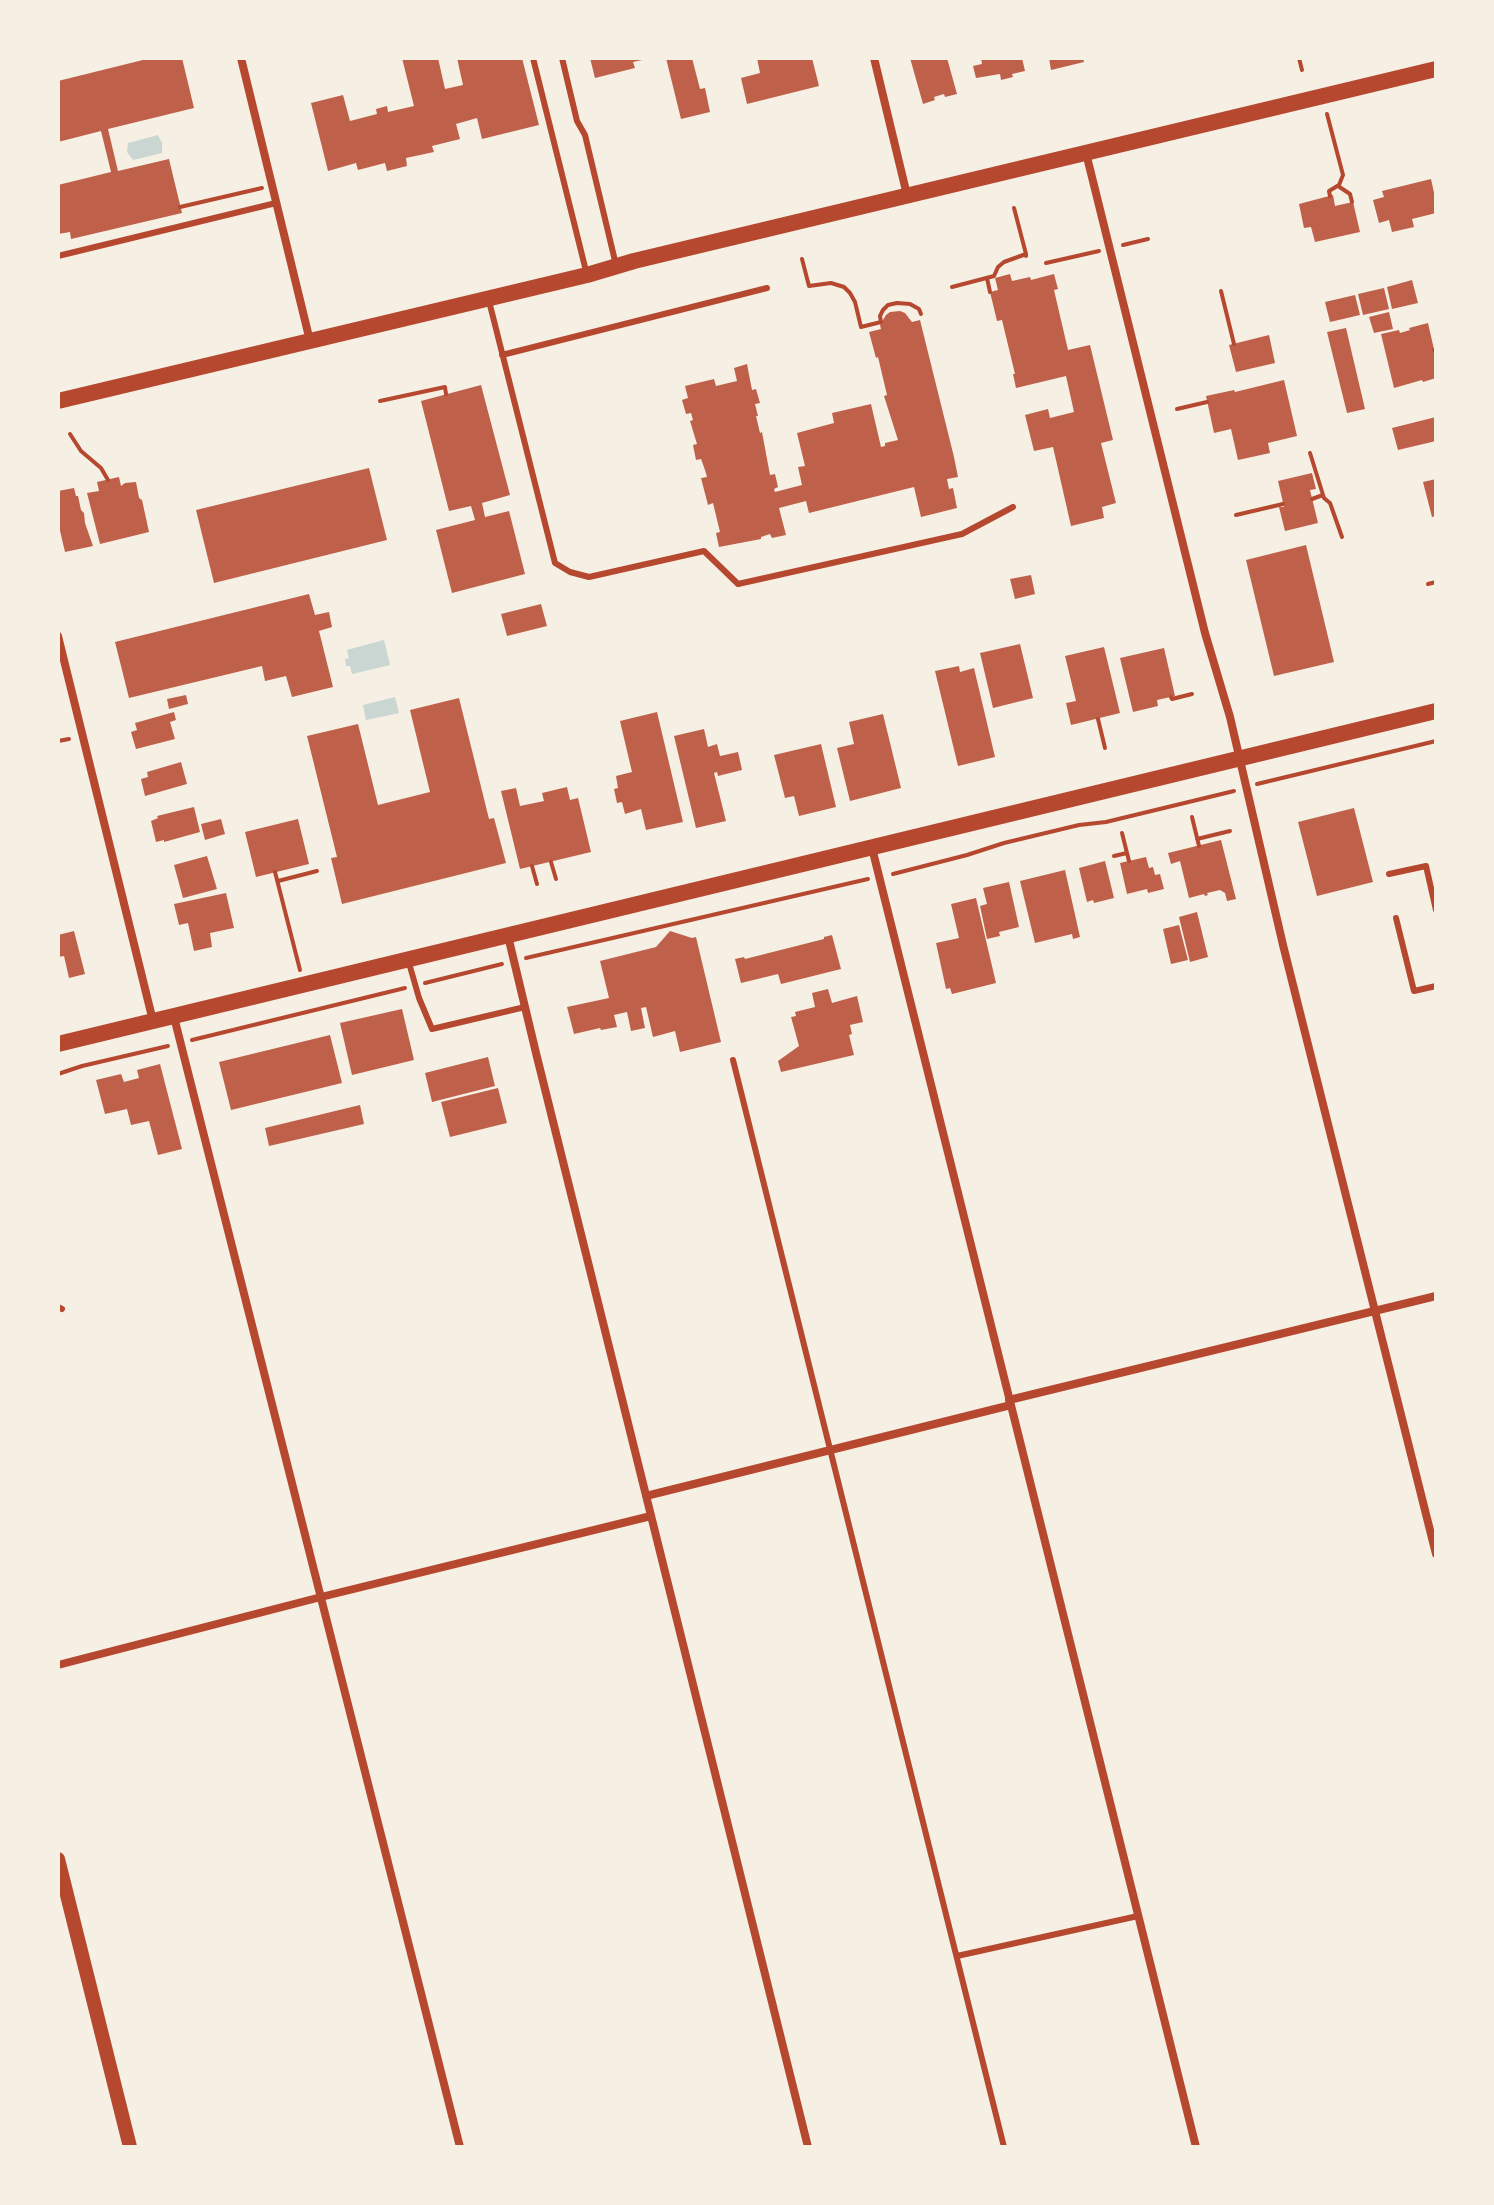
<!DOCTYPE html>
<style>
body{margin:0}
#map{position:relative;width:1494px;height:2205px;overflow:hidden;background:#f6efe4;font-family:"Golos Text",sans-serif}
canvas{display:block}
.frame{position:absolute;inset:0;border:60px solid #f6efe4;pointer-events:none}
</style>
<div id="map">
<canvas width="1494" height="2205"></canvas>
<div class="frame"></div>
</div>
<script>
const ctx = document.querySelector('canvas').getContext('2d');
ctx.lineJoin = 'round';
function fillPath(path, color) { ctx.fillStyle = color; ctx.fill(path, 'evenodd'); }
const toPath = rows => new Path2D(rows.map(r => 'M' + r).join(''));
function trace(path, color, width, dash) { ctx.strokeStyle = color; ctx.lineWidth = width; ctx.lineCap = dash ? 'butt' : 'round'; ctx.setLineDash(dash || []); ctx.stroke(path); }
fillPath(toPath([
 [158,135,162,143,162,153,133,160,127,152,128,143],
 [384,640,390,665,352,674,350,666,346,666,345,659,349,658,347,650],
 [395,697,399,713,366,720,363,705]
]), '#c9d6d2');
fillPath(toPath([
 [151,58,182,58,194,108,108,129,118,171,169,159,182,213,71,239,70,232,58,234,58,185,111,172,101,131,58,142,58,81],
 [402,58,438,58,445,89,463,85,457,58,522,58,539,125,482,139,477,118,456,124,460,139,432,146,434,152,406,158,407,166,387,171,385,163,358,170,356,163,328,171,311,103,343,95,350,121,377,114,376,109,387,106,388,112,414,106],
 [590,58,647,58,647,59,633,62,635,68,595,78],
 [666,58,692,58,700,89,705,88,710,112,681,119],
 [757,58,812,58,819,86,747,104,741,78,760,73],
 [910,58,947,58,957,94,945,97,944,94,934,97,935,100,923,104],
 [981,58,1022,58,1025,71,1012,74,1013,77,1001,80,1000,74,976,78,973,66,982,64],
 [1049,58,1083,58,1084,62,1051,70],
 [1431,179,1436,202,1436,213,1412,219,1414,227,1392,232,1389,220,1379,223,1373,200,1384,197,1382,191],
 [1333,195,1335,206,1353,202,1360,232,1315,242,1311,227,1304,228,1299,204],
 [1010,274,1012,281,1030,277,1031,280,1054,274,1058,289,1054,290,1068,350,1090,345,1113,440,1101,443,1116,503,1102,507,1104,518,1071,526,1053,447,1034,451,1025,415,1048,409,1050,418,1074,412,1066,376,1016,388,1013,374,1015,374,1002,320,997,321,990,292,998,290,995,278],
 [1412,280,1418,303,1392,309,1387,287],
 [1384,288,1389,309,1363,315,1358,294],
 [1355,295,1360,315,1330,322,1325,302],
 [900,311,905,313,912,322,920,320,954,457,958,477,947,479,949,489,953,488,957,508,921,517,914,487,809,513,806,501,779,508,786,535,772,538,770,534,761,537,761,539,719,547,716,533,720,532,713,503,708,505,701,478,707,477,705,470,701,459,696,460,693,445,697,444,690,421,693,420,691,413,686,414,682,400,688,398,685,386,714,379,716,386,737,381,734,368,747,364,752,390,756,389,760,403,755,404,758,416,756,416,760,433,762,432,770,475,775,474,778,487,774,489,775,492,802,485,798,467,805,466,797,433,834,423,832,413,871,404,881,447,885,446,885,443,898,440,884,396,887,395,878,357,876,358,869,332,881,329,880,325,886,315,890,312],
 [1389,312,1393,329,1374,333,1369,317],
 [1428,323,1436,358,1436,378,1423,382,1422,380,1394,388,1381,334,1399,330,1400,333,1410,330,1409,328],
 [1346,328,1365,409,1347,413,1327,332],
 [1269,335,1275,363,1236,372,1229,345],
 [1284,380,1297,436,1268,443,1270,453,1238,460,1231,429,1214,433,1206,396,1234,390,1235,392],
 [481,385,510,495,482,503,485,517,509,511,525,574,452,593,436,530,475,520,471,506,449,511,421,401],
 [1436,417,1436,441,1398,450,1392,428],
 [369,468,387,540,214,583,196,510],
 [1312,473,1316,489,1310,490,1318,523,1285,531,1279,507,1284,507,1278,481],
 [119,477,121,486,125,483,136,482,139,498,142,500,149,532,100,544,87,493,99,491,97,482],
 [1436,479,1436,516,1432,517,1423,482],
 [74,488,76,496,78,496,81,510,84,513,85,523,93,546,65,552,58,522,58,491],
 [1306,545,1334,662,1274,676,1246,560],
 [1031,575,1035,594,1015,599,1010,579],
 [309,594,315,615,329,612,332,627,319,631,333,687,292,697,286,676,265,681,262,666,129,698,115,642],
 [541,604,547,626,507,636,501,614],
 [1020,644,1033,698,993,708,980,653],
 [1104,647,1120,713,1071,725,1066,703,1076,701,1065,656],
 [1164,648,1175,696,1157,700,1158,706,1133,712,1120,658],
 [959,666,960,672,974,668,995,757,958,766,935,671],
 [186,695,188,704,169,709,167,699],
 [459,698,489,819,494,818,506,863,342,904,331,858,337,857,307,736,358,724,378,805,430,792,410,710],
 [174,712,176,720,170,722,175,739,136,749,131,732,137,730,135,723],
 [657,712,683,822,646,830,641,809,625,814,622,802,617,803,614,789,618,788,616,776,632,772,620,721],
 [883,714,901,788,850,801,837,748,854,744,849,722],
 [704,729,708,747,717,744,720,756,738,752,742,770,718,776,717,772,714,773,726,821,696,828,674,736],
 [821,744,836,807,799,816,794,796,785,798,774,755],
 [181,762,187,784,145,796,141,779,148,777,147,772],
 [567,787,570,800,578,798,591,852,520,869,501,791,516,788,520,806,544,801,542,793],
 [194,807,200,832,164,842,164,840,156,842,151,821,158,818,157,816],
 [1354,808,1373,882,1317,896,1298,822],
 [221,819,225,834,205,840,201,824],
 [298,819,309,864,256,877,245,832],
 [1221,840,1236,899,1227,901,1225,893,1220,890,1207,893,1208,895,1205,896,1204,894,1189,898,1180,861,1171,864,1168,853],
 [207,856,217,889,183,898,174,865],
 [1146,857,1149,868,1153,867,1155,875,1160,874,1164,889,1148,893,1147,889,1127,894,1120,863],
 [1105,861,1114,898,1094,903,1093,900,1087,902,1079,868],
 [1065,870,1080,937,1073,939,1072,934,1035,943,1020,881],
 [1009,882,1019,927,999,932,1000,936,987,939,980,906,987,904,983,888],
 [226,893,234,928,210,933,212,947,194,951,188,923,179,925,174,904],
 [976,898,996,983,952,994,950,988,946,989,936,943,959,938,951,904],
 [1197,912,1208,957,1190,962,1179,917],
 [1179,925,1188,960,1171,964,1163,929],
 [74,931,85,974,69,978,64,956,58,957,58,935],
 [670,931,692,938,696,937,721,1042,680,1052,675,1031,653,1037,646,1007,641,1008,645,1028,631,1031,627,1012,614,1015,617,1027,601,1030,600,1028,574,1034,567,1007,609,998,600,961,656,947],
 [832,935,841,969,781,984,778,974,741,983,735,959,744,957,745,959,824,939,824,937],
 [828,989,832,1003,857,996,863,1022,850,1025,852,1034,849,1035,854,1055,781,1072,778,1061,799,1046,791,1017,796,1016,795,1012,815,1007,812,993],
 [402,1009,414,1060,352,1075,340,1023],
 [330,1035,342,1083,231,1110,219,1062],
 [488,1057,495,1086,432,1102,425,1073],
 [160,1064,182,1149,158,1155,149,1121,131,1125,127,1109,105,1114,96,1080,121,1074,124,1082,139,1078,137,1070],
 [498,1088,507,1123,450,1137,441,1102],
 [360,1105,364,1124,269,1146,265,1128]
]), '#bf614a');
trace(toPath([
 [1299,58,1302,70],
 [1327,114,1343,175,1339,185,1329,191,1330,196],
 [1338,186,1350,194,1352,202],
 [180,207,262,188],
 [1014,208,1026,254],
 [1123,245,1148,239],
 [802,259,809,286,831,283,844,287,850,293,855,302,861,327,881,322,880,316,883,310,888,305,897,303,910,304,919,309,921,314],
 [1046,263,1099,251],
 [987,278,990,292],
 [952,287,994,276,998,267,1004,262,1026,254,1026,256],
 [1221,291,1234,344],
 [1434,350,1436,350],
 [380,401,445,387,446,394],
 [1177,409,1207,402],
 [70,434,81,451,101,468,108,480],
 [1310,453,1324,498,1330,503,1342,537],
 [1312,499,1323,495],
 [1236,515,1283,504],
 [1428,584,1436,582],
 [1171,697,1172,699,1192,694],
 [1098,719,1105,748],
 [58,741,69,739],
 [1257,784,1436,741],
 [1192,817,1199,846],
 [1122,833,1129,861],
 [1197,839,1230,831],
 [1114,856,1127,853],
 [551,862,556,879],
 [532,866,537,884],
 [275,872,300,970],
 [893,874,967,855,1004,843,1079,825,1106,822,1234,791],
 [278,881,317,871],
 [526,958,868,879],
 [425,983,502,964],
 [192,1040,405,988],
 [58,1074,82,1066,168,1046]
]), '#b5482f', 4);
trace(toPath([
 [533,58,587,275],
 [562,58,577,121,585,135,616,265],
 [58,256,276,203],
 [489,301,555,563,570,572,589,577,704,551,738,584,962,534,1013,507],
 [502,355,767,288],
 [1389,874,1426,866,1436,910],
 [1396,918,1414,991,1436,986],
 [409,963,419,998,432,1029,525,1007],
 [733,1060,1004,2147],
 [58,1307,62,1309],
 [957,1956,1138,1916]
]), '#b5482f', 6);
trace(toPath([
 [241,58,310,341],
 [874,58,907,195],
 [1086,153,1205,633,1230,717,1283,945,1436,1554],
 [58,636,153,1021],
 [872,848,1196,2147],
 [508,936,536,1053,808,2147],
 [174,1017,460,2147],
 [1009,1400,1436,1296],
 [646,1496,1011,1405],
 [58,1665,321,1597,651,1516]
]), '#b5482f', 8);
trace(toPath([
 [58,1859,130,2147]
]), '#b5482f', 14);
trace(toPath([
 [58,401,587,275,634,261,1436,69],
 [58,1044,1436,711]
]), '#b5482f', 16);
</script>
